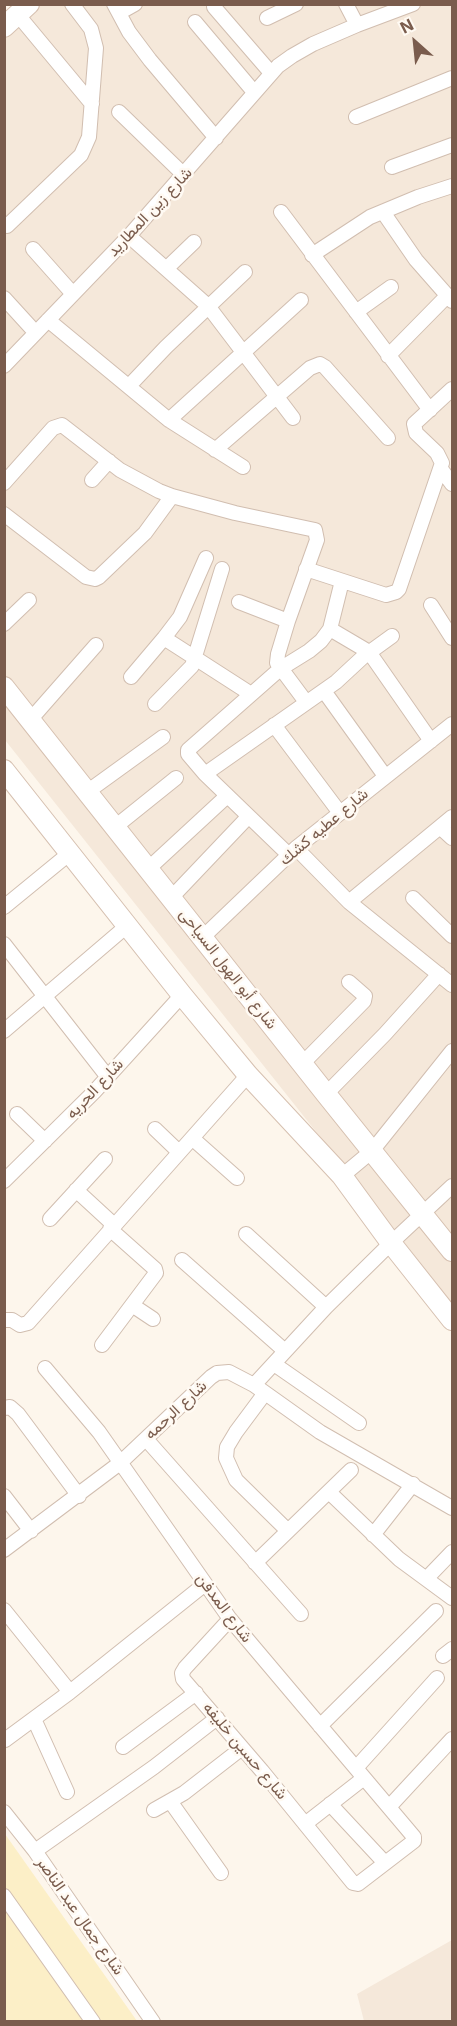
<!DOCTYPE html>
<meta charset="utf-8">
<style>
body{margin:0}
#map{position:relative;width:457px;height:2026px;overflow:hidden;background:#fdf6ec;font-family:Inter,sans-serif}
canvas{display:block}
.frame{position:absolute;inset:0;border:6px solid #7a5c4d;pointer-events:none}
.north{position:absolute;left:385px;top:12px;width:60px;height:60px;-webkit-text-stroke:4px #fffaf3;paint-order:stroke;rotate:333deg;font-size:16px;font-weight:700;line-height:24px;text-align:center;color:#7a5c4d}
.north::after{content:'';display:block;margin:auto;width:21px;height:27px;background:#7a5c4d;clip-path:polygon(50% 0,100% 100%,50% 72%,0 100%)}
</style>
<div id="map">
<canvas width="457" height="2026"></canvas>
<div class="frame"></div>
<div class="north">N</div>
</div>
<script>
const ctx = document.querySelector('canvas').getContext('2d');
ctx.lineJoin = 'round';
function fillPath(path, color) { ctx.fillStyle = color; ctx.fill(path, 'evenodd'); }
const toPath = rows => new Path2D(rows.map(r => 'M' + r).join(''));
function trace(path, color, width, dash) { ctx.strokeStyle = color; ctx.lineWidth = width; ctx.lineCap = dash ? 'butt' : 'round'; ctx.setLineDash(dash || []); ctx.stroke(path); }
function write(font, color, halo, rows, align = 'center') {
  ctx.font = font + ' Inter,Vazirmatn,sans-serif'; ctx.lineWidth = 5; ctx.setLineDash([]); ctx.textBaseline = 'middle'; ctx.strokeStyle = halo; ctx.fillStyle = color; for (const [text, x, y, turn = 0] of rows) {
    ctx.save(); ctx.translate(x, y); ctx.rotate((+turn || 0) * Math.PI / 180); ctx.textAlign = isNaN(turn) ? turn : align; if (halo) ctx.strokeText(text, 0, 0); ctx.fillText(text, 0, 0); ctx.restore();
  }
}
fillPath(toPath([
 [15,4,452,5,452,1303,5,740,5,14],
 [452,1940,452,2021,364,2021,357,1994]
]), '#f5e8da');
fillPath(toPath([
 [5,1834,137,2021,5,2021]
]), '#fcefc7');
const street = toPath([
 [114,4,129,32,150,60,216,138],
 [346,4,357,25],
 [214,7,271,73],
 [119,13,135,4],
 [18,15,92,104],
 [267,18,296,4],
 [195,22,254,92],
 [119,112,184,175],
 [356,117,452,78],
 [392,167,452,145],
 [281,212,430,410],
 [383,212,416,260,452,301],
 [7,226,81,155,89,137,96,48,91,29,72,4],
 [129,236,208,306,293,418],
 [33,249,73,294],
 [312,255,370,217,418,197,452,186],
 [167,268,194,242],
 [4,298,35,332],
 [356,312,391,287],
 [48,320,169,420,243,467],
 [388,356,447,296],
 [4,366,129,236,278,66,292,56,313,44,357,25,413,4],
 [129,386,166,347,245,272],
 [169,420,301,300],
 [215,450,310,368,320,364,325,367,388,438],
 [441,469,452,484],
 [92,480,109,461],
 [4,483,53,428,62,425,120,470,159,491,172,496,235,513,315,530,317,540,288,621,278,654,277,663,306,702],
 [4,514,86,577,95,579,99,577,145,533,172,496],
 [306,569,386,595,396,592,399,589,442,463,437,453,416,433,414,424,452,389],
 [239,602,288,621],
 [431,605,452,638],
 [4,624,29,600],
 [330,629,369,652,431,741],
 [164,638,251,694],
 [131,677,164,638,180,617,206,558],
 [324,691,385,776],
 [155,704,192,666,222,569],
 [31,719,96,645],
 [274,725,340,813],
 [205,774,336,682,363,657,392,636],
 [87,792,163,737],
 [115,827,176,778],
 [440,827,452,838],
 [296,848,349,902,452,985],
 [289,855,205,774,188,754,188,750,280,669,309,651,321,641,330,629,342,581],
 [148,869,227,796],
 [171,898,248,817],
 [413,898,452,936],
 [349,902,452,817],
 [4,907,70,853],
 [203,937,296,848,452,724],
 [4,944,107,1076],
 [4,1031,128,925],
 [302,1064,364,1001,365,996,349,982],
 [326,1094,385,1034,439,974],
 [17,1114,45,1141],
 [155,1129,179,1152],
 [192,1138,237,1178],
 [342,1176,372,1151,452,1051],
 [4,1181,94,1092,182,995],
 [76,1190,114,1225],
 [50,1219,105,1159],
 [246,1234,326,1307],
 [182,1260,285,1351],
 [132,1305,153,1319],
 [4,1320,12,1320,20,1325,28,1323,248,1075],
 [102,1345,156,1273,155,1269,110,1229],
 [274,1364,359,1423],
 [45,1368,99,1432,230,1619,414,1837,414,1841,358,1884,353,1883,262,1771,183,1679,182,1673,185,1668,230,1619],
 [254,1385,320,1432,452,1508],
 [265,1393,236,1432,227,1447,226,1458,236,1480,288,1531],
 [4,1408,10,1407,18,1414,79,1496],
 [146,1439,301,1614],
 [329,1492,399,1559,452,1598],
 [4,1496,31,1531],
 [373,1535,413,1484],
 [4,1550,120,1463,211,1377,217,1373,229,1372,254,1385,326,1307,391,1243,452,1186],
 [255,1563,351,1470],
 [426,1579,452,1552],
 [4,1610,70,1692],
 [443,1656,452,1649],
 [34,1719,67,1792],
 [320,1726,436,1611],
 [5,1740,70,1692,205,1584],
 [123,1747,196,1693],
 [356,1768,437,1678],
 [170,1801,221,1873],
 [330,1804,385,1863],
 [389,1807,452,1739],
 [154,1810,184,1793,242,1748],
 [4,1812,35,1851,153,2022],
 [305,1824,364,1778],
 [35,1851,154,1767,217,1718],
 [4,1896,93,2022]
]);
const secondary = toPath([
 [4,27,29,4],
 [4,687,326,1094,452,1251],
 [4,770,182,995,248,1075,342,1176,391,1243,452,1320]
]);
trace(street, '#d1beb0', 16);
trace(secondary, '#d6c0b0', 22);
trace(street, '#fff', 14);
trace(secondary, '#fff', 20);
write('16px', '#7a5c4d', '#fffaf3', [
 ["شارع زين المطاريد",150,212,-47],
 ["شارع عطيه كشك",324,827,-40],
 ["شارع أبو الهول السياحى",228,969,52],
 ["شارع الحريه",95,1089,-47],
 ["شارع الرحمه",176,1410,-43],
 ["شارع المدفن",224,1608,53],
 ["شارع حسين خليفه",245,1751,50],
 ["شارع جمال عبد الناصر",80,1916,55]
]);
</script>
